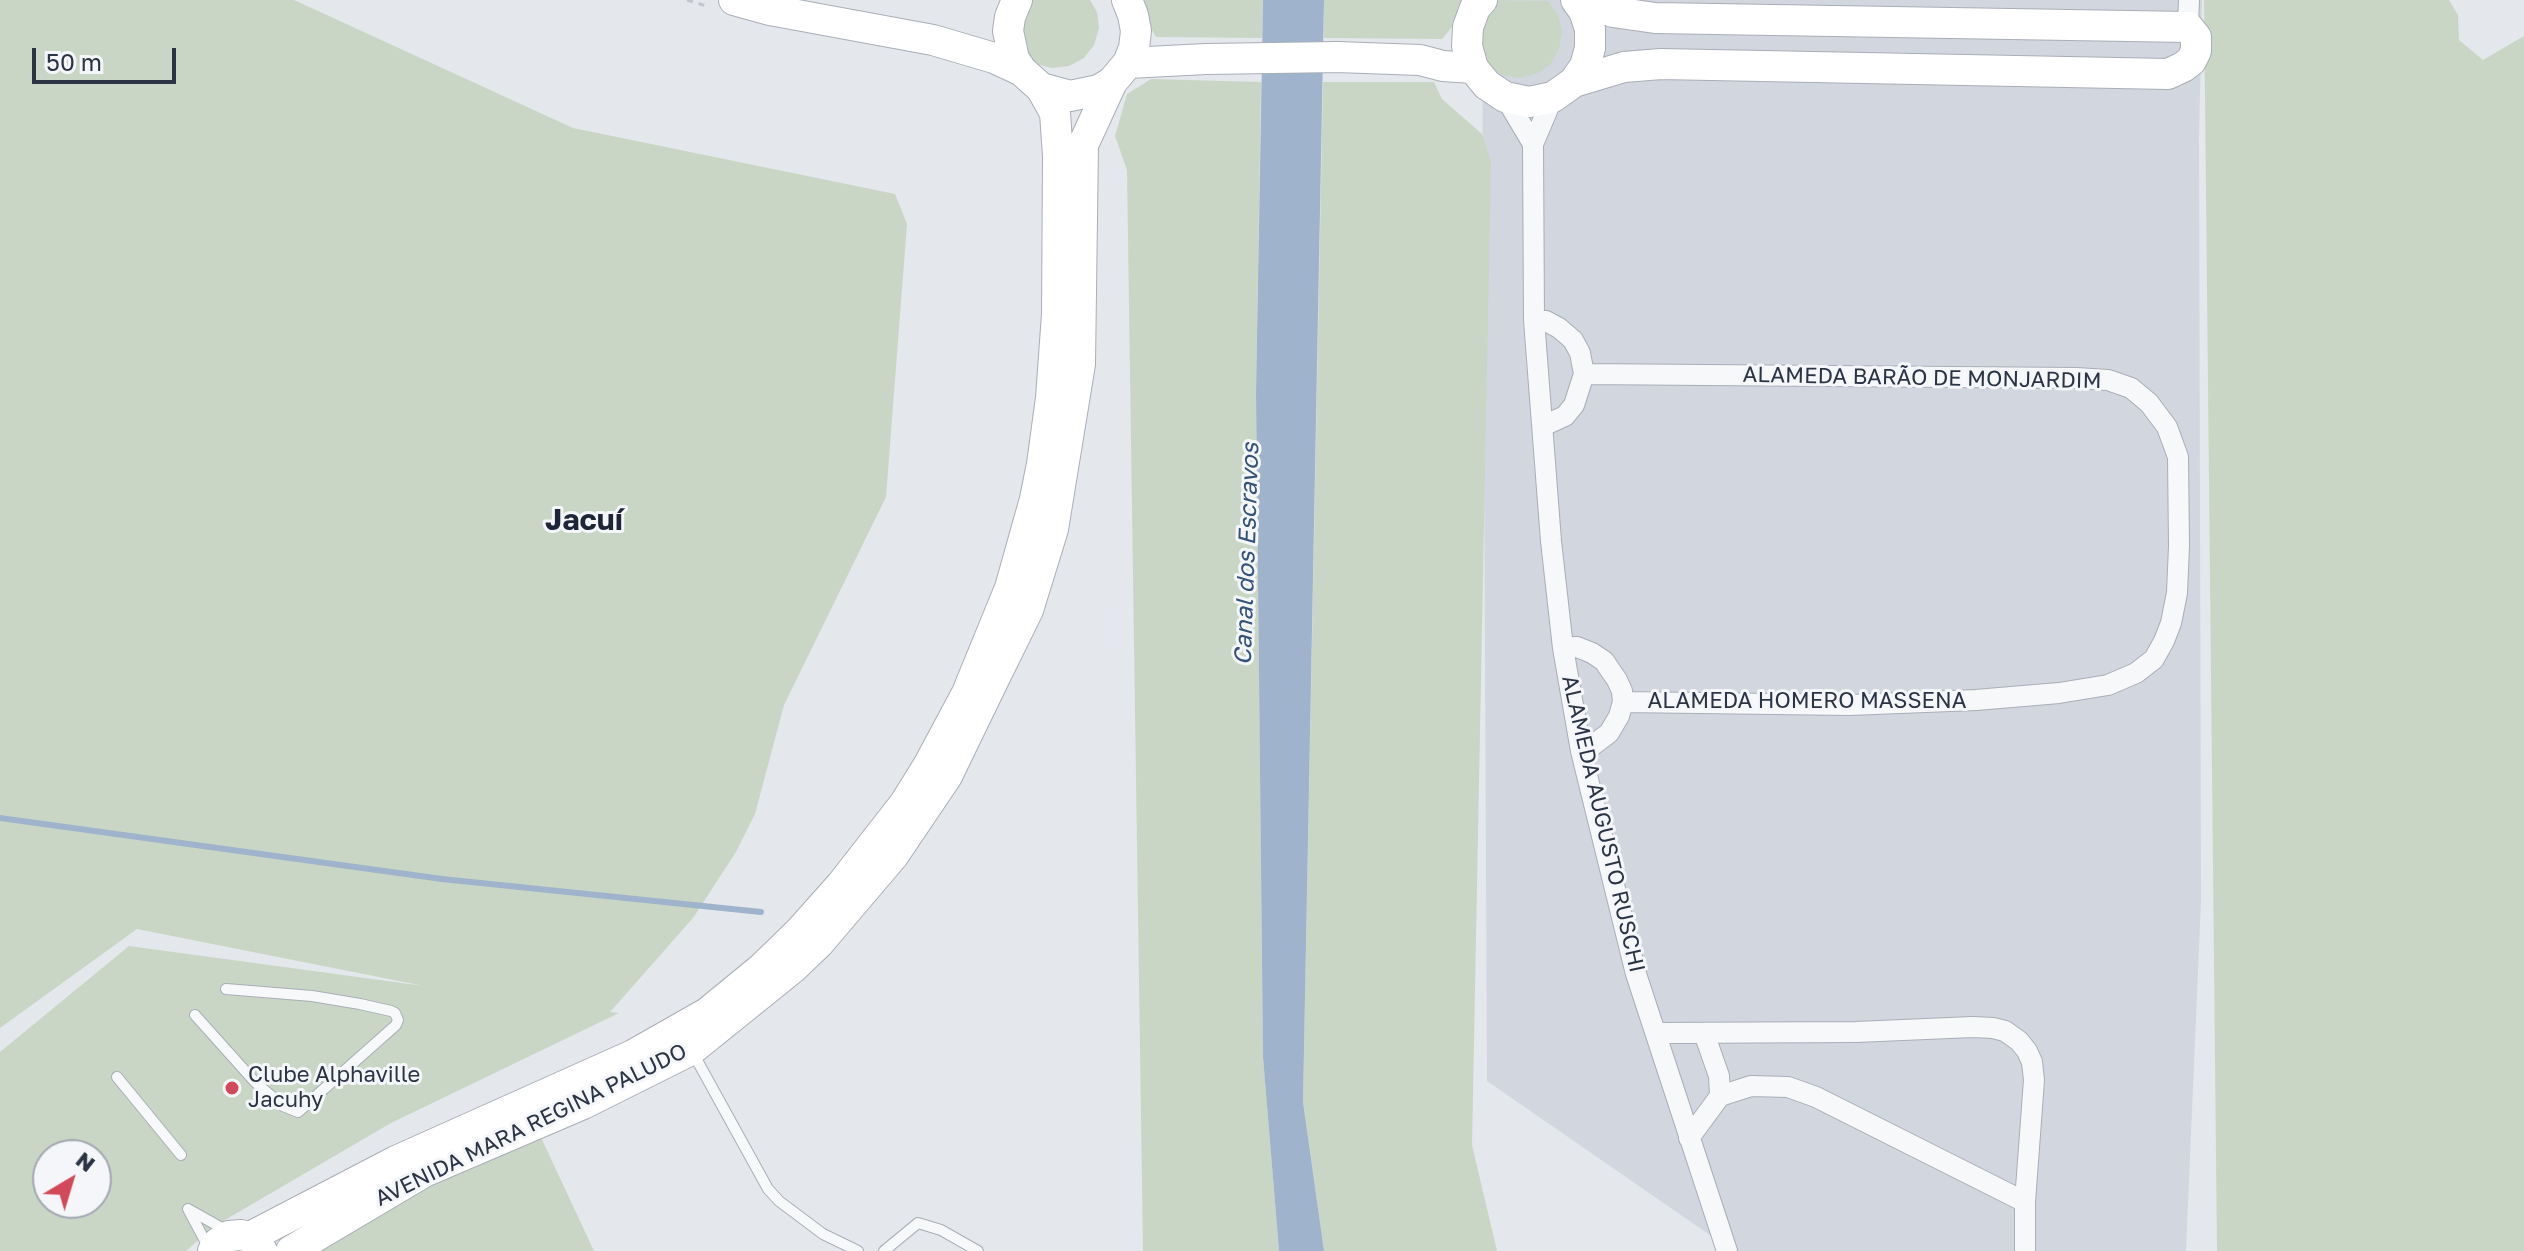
<!DOCTYPE html>
<meta charset="utf-8">
<style>
body{margin:0}
#map{position:relative;width:2524px;height:1251px;overflow:hidden;background:#e4e7ec;font-family:"Golos Text",sans-serif}
canvas{display:block}
.north{position:absolute;left:32px;top:1139px;width:80px;height:80px;box-sizing:border-box;background:#f4f6f9;border:2px solid #a4a8b1;border-radius:50%;rotate:38deg;font-size:22px;font-weight:700;line-height:32px;text-align:center;color:#2b3445}
.north::after{content:'';display:block;margin:auto;width:28px;height:36px;background:#d1495b;clip-path:polygon(50% 0,100% 100%,50% 72%,0 100%)}
.scale{position:absolute;left:32px;top:48px;width:144px;height:36px;box-sizing:border-box;border:4px solid #2b3445;border-top:0;padding-left:10px;font-size:24px;line-height:28px;white-space:nowrap;color:#2b3445;-webkit-text-stroke:6px #f4f6f9;paint-order:stroke}
</style>
<div id="map">
<canvas width="2524" height="1251"></canvas>
<div class="north">N</div>
<div class="scale">50 m</div>
</div>
<script>
const ctx = document.querySelector('canvas').getContext('2d');
ctx.lineJoin = 'round';
function fillPath(path, color) { ctx.fillStyle = color; ctx.fill(path, 'evenodd'); }
const toPath = rows => new Path2D(rows.map(r => 'M' + r).join(''));
function trace(path, color, width, dash) { ctx.strokeStyle = color; ctx.lineWidth = width; ctx.lineCap = dash ? 'butt' : 'round'; ctx.setLineDash(dash || []); ctx.stroke(path); }
function write(font, color, halo, rows, align = 'center') {
  ctx.font = font + ' "Golos Text",sans-serif'; ctx.lineWidth = 6; ctx.setLineDash([]); ctx.textBaseline = 'middle'; ctx.strokeStyle = halo; ctx.fillStyle = color; for (const [text, x, y, turn = 0] of rows) {
    ctx.save(); ctx.translate(x, y); ctx.rotate((+turn || 0) * Math.PI / 180); ctx.textAlign = isNaN(turn) ? turn : align; if (halo) ctx.strokeText(text, 0, 0); ctx.fillText(text, 0, 0); ctx.restore();
  }
}
fillPath(toPath([
 [1482,0,2202,0,2199,138,2201,901,2186,1251,1733,1251,1487,1081]
]), '#d2d6de');
fillPath(toPath([
 [0,0,294,0,573,128,895,194,907,224,886,497,784,705,755,814,736,852,693,918,610,1012,619,1013,391,1123,213,1227,186,1251,0,1251,0,1052,129,946,424,986,137,929,0,1028],
 [48,1155,96,1155,96,1203,48,1203],
 [1021,0,1090,0,1097,12,1099,28,1094,45,1084,58,1069,66,1052,68,1036,64,1022,53],
 [1135,0,1263,0,1262,38,1156,37],
 [1324,0,1475,0,1442,39,1324,38],
 [1489,0,1548,1,1558,15,1562,32,1559,49,1551,64,1536,74,1519,78,1502,75,1487,66,1476,18],
 [2204,0,2449,0,2458,15,2459,40,2483,60,2524,36,2524,1251,2217,1251],
 [1151,79,1261,82,1256,393,1263,1057,1279,1251,1143,1251,1127,170,1115,136,1127,94],
 [1323,82,1434,82,1442,99,1482,134,1491,161,1472,1145,1497,1251,1324,1251,1303,1102],
 [538,1131,594,1251,312,1251,334,1234]
]), '#c9d6c5');
fillPath(toPath([
 [1263,0,1324,0,1303,1102,1324,1251,1279,1251,1263,1057,1256,393]
]), '#9fb4cc');
trace(toPath([
 [0,818,442,879,761,912]
]), '#9fb4cc', 6);
const lane = toPath([
 [195,1015,255,1082,283,1106,298,1112,396,1025,398,1020,395,1013,391,1011,360,1004,312,996,226,989],
 [693,1053,768,1189,779,1201,823,1234,858,1251],
 [117,1077,181,1155],
 [188,1209,229,1232],
 [189,1211,210,1250],
 [884,1251,918,1223,941,1230,978,1251]
]);
const street = toPath([
 [2188,27,2189,0],
 [1505,97,1533,144],
 [1553,97,1533,144,1534,320,1551,541,1563,648,1581,751,1636,974,1727,1251],
 [1534,320,1546,321,1559,328,1573,340,1580,353,1584,374,1574,405,1565,416,1543,426],
 [1584,374,2076,378,2108,380,2131,388,2149,403,2167,427,2178,457,2179,546,2177,593,2171,623,2164,641,2154,659,2136,673,2108,685,2059,693,1976,700,1849,705,1623,702],
 [1563,648,1577,647,1592,653,1604,661,1617,680,1622,691,1623,702,1619,716,1609,733,1589,748,1581,751],
 [1656,1033,1856,1032,1973,1027,1993,1028,2005,1031,2019,1041,2027,1051,2032,1062,2034,1080,2025,1202,2025,1251],
 [1720,1096,1751,1086,1788,1087,1816,1097,2025,1202],
 [1689,1138,1720,1096,1719,1076,1704,1033]
]);
const secondary = toPath([
 [734,0,770,10,933,40,994,58,1022,71],
 [1017,0,1010,17,1008,31,1014,59,1022,71,1041,88,1070,96,1099,90,1112,82,1128,63,1134,48,1136,31,1133,15,1127,0],
 [1482,0,1475,8,1468,27,1467,46,1473,68,1487,85,1505,97,1529,102,1553,97,1574,82,1585,66,1590,48,1590,29,1584,11,1576,0],
 [1128,63,1206,59,1337,57,1420,60,1443,66,1473,68],
 [1574,82,1624,67,1661,64,2168,74,2183,67,2191,61,2196,51,2196,37,2188,27,1655,18,1613,12,1583,0],
 [250,1237,396,1161,633,1055,707,1013,762,968,800,931,841,885,905,803,928,766,967,693,1010,588,1035,499,1042,464,1051,398,1057,314,1058,156,1055,113,1041,88],
 [213,1251,218,1243,229,1236,241,1235,250,1237,262,1251],
 [291,1251,424,1172,583,1104,691,1050,794,967,819,943,893,856,947,776,996,675,1028,610,1053,529,1080,364,1083,145,1112,82]
]);
trace(lane, '#a9aeb7', 12);
trace(street, '#a9aeb7', 22);
trace(secondary, '#a9aeb7', 32);
trace(toPath([
 [687,0,710,7]
]), '#c2c5cb', 3, [6, 6]);
trace(lane, '#f7f8fa', 10);
trace(street, '#f7f8fa', 20);
trace(secondary, '#fff', 30);
for (const [x, y, r, color] of [
 [232,1088,8,"#d1495b"]
]) { const dot = new Path2D(); dot.arc(x, y, r, 0, 2 * Math.PI); ctx.fillStyle = color; ctx.fill(dot); trace(dot, '#f4f6f9', 3); }
write('22px', '#2b3445', '#f4f6f9', [
 ["ALAMEDA BARÃO DE MONJARDIM",1922,378,1],
 ["ALAMEDA HOMERO MASSENA",1807,701],
 ["ALAMEDA AUGUSTO RUSCHI",1603,824,77],
 ["AVENIDA MARA REGINA PALUDO",531,1125,-26]
]);
write('22px', '#2b3445', '#f4f6f9', [
 ["Clube Alphaville",248,1075],
 ["Jacuhy",248,1100]
], 'left');
write('italic 24px', '#34527a', '#f4f6f9', [
 ["Canal dos Escravos",1247,554,-88]
]);
write('bold 30px', '#1d2536', '#f4f6f9', [
 ["Jacuí",584,520]
]);
</script>
